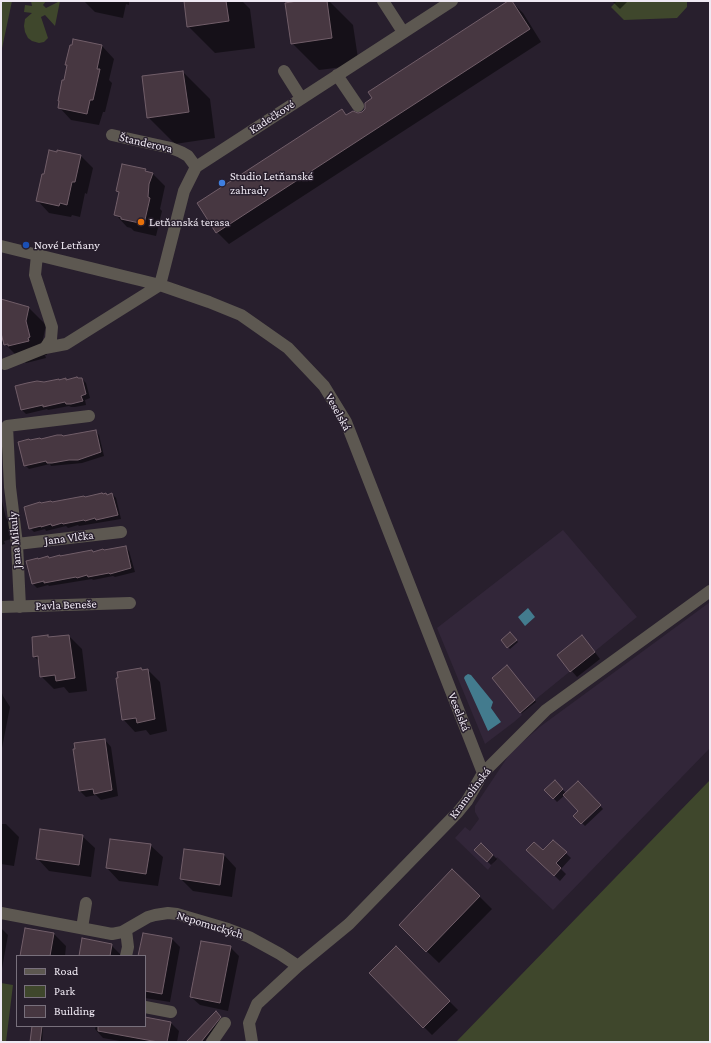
<!DOCTYPE html>
<meta charset="utf-8">
<style>
body{margin:0}
#map{position:relative;width:711px;height:1043px;overflow:hidden;background:#281f2d;font-family:"Crimson Pro",serif}
canvas{display:block}
.frame{position:absolute;inset:0;border:2px solid #efe9f3;pointer-events:none}
.legend{position:absolute;left:16px;top:955px;width:130px;height:72px;box-sizing:border-box;background:#281f2d;border:1px solid #78707c;margin:0;padding:5px 7px;list-style:none;font-size:12px;color:#efe9f3}
.legend li{display:flex;align-items:center;gap:8px;height:20px}
.legend b{width:20px;border:1px solid #78707c}
</style>
<div id="map">
<canvas width="711" height="1043"></canvas>
<div class="frame"></div>
<ul class="legend">
<li><b style="height:5px;background:#5d5851"></b>Road</li>
<li><b style="height:11px;background:#3f472c"></b>Park</li>
<li><b style="height:11px;background:#473741"></b>Building</li>
</ul>
</div>
<script>
const ctx = document.querySelector('canvas').getContext('2d');
ctx.lineJoin = 'round';
function fillPath(path, color) { ctx.fillStyle = color; ctx.fill(path, 'evenodd'); }
const toPath = rows => new Path2D(rows.map(r => 'M' + r).join(''));
function trace(path, color, width, dash) { ctx.strokeStyle = color; ctx.lineWidth = width; ctx.lineCap = dash ? 'butt' : 'round'; ctx.setLineDash(dash || []); ctx.stroke(path); }
function write(font, color, halo, rows, align = 'center') {
  ctx.font = font + ' "Crimson Pro",serif'; ctx.lineWidth = 3; ctx.setLineDash([]); ctx.textBaseline = 'middle'; ctx.strokeStyle = halo; ctx.fillStyle = color; for (const [text, x, y, turn = 0] of rows) {
    ctx.save(); ctx.translate(x, y); ctx.rotate((+turn || 0) * Math.PI / 180); ctx.textAlign = isNaN(turn) ? turn : align; if (halo) ctx.strokeText(text, 0, 0); ctx.fillText(text, 0, 0); ctx.restore();
  }
}
fillPath(toPath([
 [563,530,637,617,520,712,522,715,514,722,485,744,437,628],
 [710,602,710,748,553,910,497,857,488,870,455,838,465,827,470,831,479,819,475,812,475,806,511,752,541,726]
]), '#322639');
fillPath(toPath([
 [1,1,12,1,1,53],
 [31,1,46,1,43,5,46,8,60,1,55,26,45,15,41,17,48,38,44,42,39,43,32,41,28,38,25,32,24,26,25,19,32,13,24,12,25,5,32,6],
 [617,1,687,1,687,7,677,18,624,20,611,7],
 [710,780,710,1042,456,1042],
 [1,983,13,985,6,1042,1,1042]
]), '#3f472c');
fillPath(toPath([
 [528,608,535,617,525,626,518,617],
 [468,674,471,675,493,702,491,708,501,722,488,731,464,678,465,676]
]), '#437b8e');
fillPath(toPath([
 [84,1,129,1,129,5,126,4,123,18,95,12],
 [185,1,242,1,250,9,255,48,215,53,188,26],
 [306,1,329,1,353,25,359,65,319,70,292,43],
 [509,1,511,1,523,13,541,42,229,244,217,232,342,110,348,116,362,113],
 [612,1,628,1,620,9],
 [74,40,102,46,114,59,109,80,112,83,105,112,103,112,99,125,71,120,59,107,68,66,66,64],
 [183,72,210,99,215,138,175,144,148,117],
 [81,156,93,168,87,194,85,193,80,217,72,215,71,217,49,213,37,200],
 [145,170,149,173,153,174,165,186,160,209,162,211,156,236,134,231,131,228,127,227,115,214,119,193,117,191],
 [1,300,29,308,46,325,43,339,47,355,45,355,46,358,26,363,25,362,23,362,5,344,1,343],
 [66,379,67,380,82,379,86,383,90,398,85,400,86,405,75,407,71,407,69,406,48,410,47,409,26,414,22,410,44,383],
 [1,430,3,433,4,445,2,463],
 [95,431,99,435,104,456,82,463,51,466,50,464,29,469,25,465,41,440],
 [112,494,116,498,121,519,79,526,78,525,68,528,66,526,46,531,45,529,34,532,30,528,52,503,84,497],
 [1,497,6,518,10,522,15,538,4,541,5,544,1,545],
 [125,547,129,551,135,572,115,577,113,576,93,580,92,579,49,586,48,585,37,588,33,584,28,562],
 [510,633,518,642,510,649,502,641],
 [48,636,50,638,69,636,82,649,87,691,69,693,64,687,54,689,41,676,39,661,34,656],
 [588,643,600,659,577,677,558,655],
 [508,668,536,702,522,713,521,712],
 [148,670,160,682,167,731,150,735,146,730,135,732,123,719,142,671],
 [1,690,3,696,10,707,1,753],
 [105,740,111,747,118,796,101,800,96,795,86,797,80,791],
 [555,782,566,793,578,782,603,809,585,826,575,816,580,811,565,795,557,802,546,790],
 [1,824,6,824,19,837,14,866,1,864],
 [82,836,95,848,91,877,49,871,37,858],
 [111,840,150,845,163,857,158,886,119,881,107,868],
 [553,841,571,858,561,869,566,874,560,881,528,850,543,852],
 [476,850,493,855,497,859,491,865],
 [224,855,236,868,232,897,193,891,181,879],
 [479,896,492,909,439,963,413,938],
 [1,928,8,935,1,974],
 [26,929,54,934,66,946,65,956,21,956],
 [172,939,180,947,170,1002,145,998,145,956,139,956],
 [111,945,122,956,80,956],
 [230,947,239,956,228,1011,200,1005,191,997],
 [396,948,458,1010,432,1035,370,973],
 [216,1013,222,1019,204,1042,187,1042],
 [145,1018,170,1022,179,1031,177,1042,125,1042,103,1038,95,1029,96,1026,145,1026],
 [33,1026,42,1026,43,1028,42,1042,31,1042]
]), '#0007');
const building = toPath([
 [184,1,226,1,229,21,187,27,184,1],
 [297,1,327,1,332,38,291,44,285,3,297,1],
 [508,1,512,1,530,29,216,233,197,203,342,109,346,115,353,111,358,113,362,112,365,109,365,103,372,98,368,92,508,1],
 [73,39,102,45,97,69,100,69,93,100,90,100,87,114,58,108,59,101,58,101,62,80,64,80,67,65,65,65,70,45,72,45,73,39],
 [183,71,189,112,147,118,142,76,183,71],
 [49,150,57,152,57,150,81,155,75,182,72,182,67,205,60,203,59,206,36,201,42,174,44,174,49,150],
 [122,164,146,169,145,171,153,173,149,184,148,197,150,198,144,224,121,219,121,217,114,215,119,192,116,191,122,164],
 [1,299,29,307,26,321,30,337,28,338,29,341,8,346,8,344,4,345,1,333,1,299],
 [77,377,78,378,82,378,86,394,81,396,83,401,71,404,66,404,65,402,43,407,43,405,21,410,15,386,27,383,37,381,44,382,59,379,59,380,66,378,66,380,77,377],
 [96,430,101,452,78,460,69,460,52,463,47,463,46,461,24,466,18,442,29,439,30,440,40,438,41,439,57,435,62,435,63,436,96,430],
 [102,493,103,494,106,493,107,495,112,493,118,515,96,520,95,518,85,521,84,520,63,524,62,523,52,526,51,524,41,527,41,526,29,529,24,507,40,502,41,503,51,501,52,502,84,496,85,497,102,493],
 [126,546,131,568,110,574,109,573,88,577,87,575,77,578,76,577,44,583,44,581,32,584,26,561,38,558,38,559,48,556,49,558,60,555,60,556,92,550,93,552,103,549,104,550,126,546],
 [510,632,517,640,507,648,501,640,510,632],
 [48,635,48,637,69,635,75,678,56,681,55,675,40,677,38,656,33,657,32,637,48,635],
 [582,635,595,652,570,672,557,655,582,635],
 [507,665,535,700,520,713,492,678,507,665],
 [141,668,142,670,148,669,155,719,137,723,136,718,122,720,116,678,118,678,117,672,141,668],
 [105,739,112,790,94,794,93,789,79,791,73,749,75,749,74,743,105,739],
 [555,780,563,789,553,799,544,790,555,780],
 [578,781,601,805,581,824,573,816,578,811,563,795,578,781],
 [40,829,83,835,79,865,36,859,40,829],
 [110,839,151,844,146,874,106,868,110,839],
 [553,840,567,852,556,863,561,868,554,876,526,850,534,842,543,850,553,840],
 [481,843,493,855,487,862,474,850,481,843],
 [184,849,224,854,220,885,180,879,184,849],
 [452,869,480,896,426,952,399,925,452,869],
 [25,928,54,933,50,956,20,956,25,928],
 [143,933,172,938,162,994,145,991,145,956,138,956,143,933],
 [82,938,112,944,110,956,79,956,82,938],
 [201,941,231,946,220,1003,190,997,201,941],
 [396,946,450,1001,423,1028,369,973,396,946],
 [216,1011,221,1017,201,1042,186,1042,216,1011],
 [145,1017,171,1022,167,1042,158,1042,98,1031,98,1026,145,1026,145,1017],
 [32,1026,42,1026,40,1042,30,1042,32,1026]
]);
fillPath(building, '#473741');
trace(building, '#715e69', 1);
trace(toPath([
 [383,1,403,32],
 [284,71,301,98],
 [337,75,358,106],
 [112,135,171,148,181,152,188,156,196,167],
 [1,246,160,285,209,302,241,315,288,348,324,386,346,422,483,773],
 [160,285,184,191,196,167,452,1],
 [45,348,66,344,160,285],
 [5,364,45,348,51,339,52,327,35,275,37,255],
 [17,544,121,532],
 [1,607,130,603],
 [20,607,17,544,10,487,7,426,89,416],
 [1,913,112,934,122,932,148,917,155,915,168,913,177,914,228,929,249,937,280,954,298,966],
 [82,928,86,903],
 [126,956,128,947,126,930],
 [145,1007,171,1012],
 [212,1042,225,1023],
 [252,1042,249,1023,257,1004,298,966,349,924,458,812,467,801,483,773,546,710,710,591]
]), '#5d5851', 12);
for (const [x, y, r, color] of [
 [222,183,4,"#3f7fe0"],
 [141,222,4,"#e8710a"],
 [26,245,4,"#1a4fb4"]
]) { const dot = new Path2D(); dot.arc(x, y, r, 0, 2 * Math.PI); ctx.fillStyle = color; ctx.fill(dot); trace(dot, '#281f2d', 1.5); }
write('12px', '#efe9f3', '#281f2d', [
 ["Kadečkové",272,117,-33],
 ["Štanderova",146,143,13],
 ["Veselská",338,412,61],
 ["Jana Vlčka",69,538,-7],
 ["Jana Mikuly",15,540,-95],
 ["Pavla Beneše",66,605,-2],
 ["Veselská",459,712,68],
 ["Kramolínská",470,793,-53],
 ["Nepomuckých",210,925,17]
]);
write('12px', '#efe9f3', '#281f2d', [
 ["Studio Letňanské",230,176],
 ["zahrady",230,190],
 ["Letňanská terasa",149,222],
 ["Nové Letňany",34,245]
], 'left');
</script>
